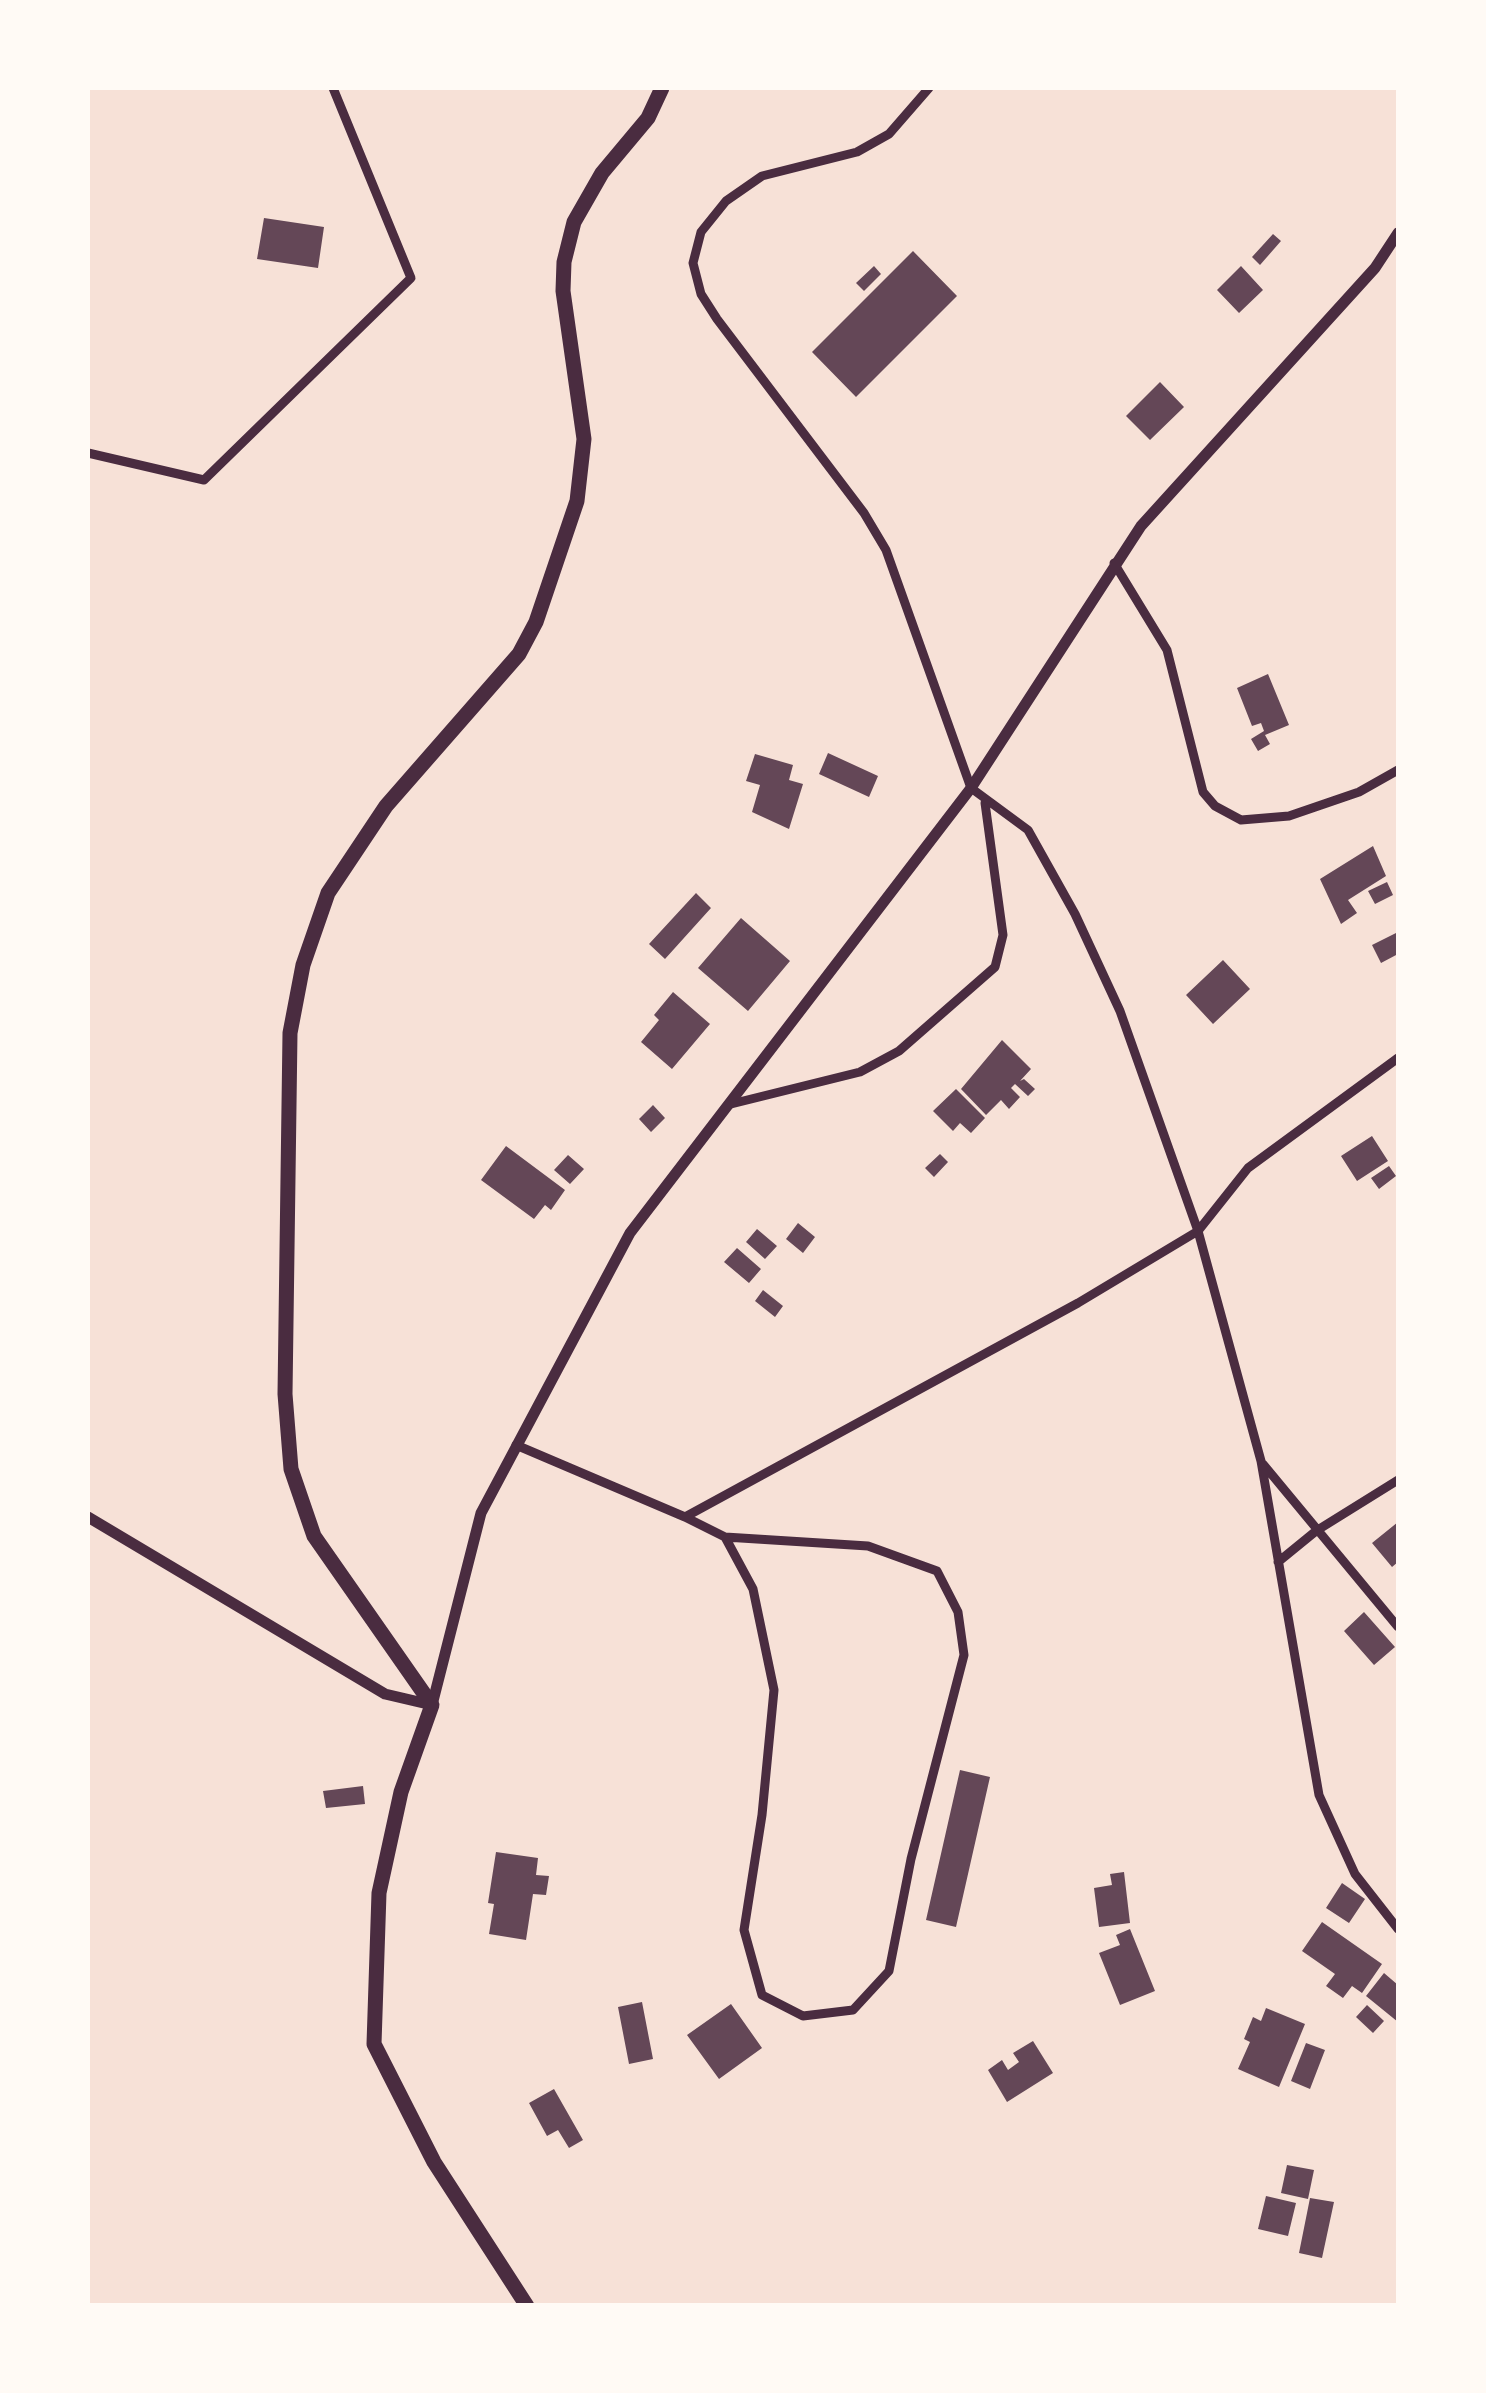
<!DOCTYPE html>
<style>
body{margin:0}
#map{position:relative;width:1486px;height:2393px;overflow:hidden;background:#f7e1d7;font-family:Quicksand,sans-serif}
canvas{display:block}
.frame{position:absolute;inset:0;border:90px solid #fffaf5;pointer-events:none}
</style>
<div id="map">
<canvas width="1486" height="2393"></canvas>
<div class="frame"></div>
</div>
<script>
const ctx = document.querySelector('canvas').getContext('2d');
ctx.lineJoin = 'round';
function fillPath(path, color) { ctx.fillStyle = color; ctx.fill(path, 'evenodd'); }
const toPath = rows => new Path2D(rows.map(r => 'M' + r).join(''));
function trace(path, color, width, dash) { ctx.strokeStyle = color; ctx.lineWidth = width; ctx.lineCap = dash ? 'butt' : 'round'; ctx.setLineDash(dash || []); ctx.stroke(path); }
fillPath(toPath([
 [264,218,324,227,318,268,257,259],
 [1273,234,1281,241,1260,265,1252,257],
 [913,251,957,296,856,397,812,352],
 [874,266,881,274,864,291,856,283],
 [1241,266,1263,290,1239,313,1217,290],
 [1160,382,1184,407,1150,440,1126,416],
 [1268,674,1289,725,1265,735,1270,744,1258,751,1251,739,1264,731,1261,723,1252,726,1237,688],
 [828,753,878,776,869,797,819,774],
 [755,754,793,765,789,780,803,784,789,829,752,812,760,785,746,781],
 [1373,846,1386,876,1348,900,1357,913,1341,924,1320,879],
 [1387,882,1393,895,1375,904,1368,891],
 [696,893,711,908,665,959,649,944],
 [741,918,790,961,748,1011,698,968],
 [1398,932,1398,954,1381,963,1372,945],
 [1223,960,1250,989,1213,1024,1186,995],
 [673,992,710,1024,672,1069,641,1042,659,1020,654,1015],
 [1002,1040,1031,1069,1020,1081,1024,1079,1035,1089,1028,1096,1015,1084,1011,1088,1020,1097,1009,1109,1001,1100,986,1115,961,1089],
 [956,1089,985,1118,971,1133,960,1123,953,1131,933,1111],
 [653,1105,665,1118,651,1132,639,1119],
 [1372,1136,1388,1161,1357,1181,1341,1156],
 [506,1146,565,1190,551,1210,545,1205,534,1219,481,1180],
 [940,1154,948,1162,934,1177,925,1168],
 [568,1155,584,1169,570,1184,554,1170],
 [1389,1166,1396,1176,1379,1189,1371,1178],
 [798,1223,815,1237,803,1253,786,1239],
 [757,1229,777,1246,765,1259,746,1242],
 [737,1248,761,1269,749,1283,724,1262],
 [763,1290,783,1306,775,1317,755,1301],
 [1398,1522,1398,1562,1392,1567,1372,1543],
 [1364,1612,1395,1647,1374,1665,1344,1631],
 [960,1770,990,1777,956,1927,926,1920],
 [363,1786,365,1804,326,1808,323,1791],
 [496,1852,538,1858,536,1875,549,1876,546,1895,533,1894,526,1940,489,1934,494,1904,488,1903],
 [1124,1872,1130,1923,1099,1927,1094,1888,1112,1885,1110,1874],
 [1342,1883,1365,1899,1349,1923,1326,1908],
 [1322,1922,1382,1964,1362,1993,1352,1986,1343,1998,1326,1986,1335,1974,1302,1951],
 [1130,1929,1155,1991,1120,2005,1099,1953,1120,1945,1116,1935],
 [1384,1973,1398,1985,1398,2022,1366,1996],
 [642,2002,653,2059,629,2064,618,2007],
 [731,2004,762,2048,719,2079,687,2035],
 [1367,2005,1384,2021,1373,2033,1356,2017],
 [1266,2008,1305,2024,1279,2087,1238,2069,1250,2042,1244,2039,1253,2017,1261,2021],
 [1033,2041,1053,2073,1007,2102,988,2070,1002,2060,1008,2070,1019,2062,1013,2053],
 [1306,2043,1325,2050,1310,2089,1291,2081],
 [554,2089,583,2140,569,2148,558,2130,547,2136,529,2103],
 [1287,2165,1314,2170,1308,2199,1281,2193],
 [1266,2196,1296,2203,1288,2236,1258,2229],
 [1310,2198,1334,2202,1322,2258,1299,2253]
]), '#644757');
trace(toPath([
 [929,88,889,134,857,152,762,176,726,201,701,232,693,263,701,294,717,319,864,513,886,550,971,788,1028,830,1075,914,1120,1011,1198,1231],
 [88,453,204,480,411,278,333,88],
 [1114,563,1167,650,1203,792,1215,806,1241,820,1289,816,1359,792,1398,770],
 [731,1104,860,1072,899,1051,995,967,1003,935,985,803],
 [1198,1231,1248,1168,1398,1058],
 [516,1445,685,1517,1078,1303,1198,1231,1261,1461,1319,1795,1355,1874,1398,1929],
 [1263,1464,1398,1627],
 [685,1517,725,1537,868,1546,937,1571,958,1612,964,1655,911,1859,889,1971,853,2010,803,2016,762,1995,744,1930,762,1815,774,1690,753,1589,725,1537],
 [1278,1562,1316,1531,1398,1480]
]), '#4a2c40', 9);
trace(toPath([
 [88,1517,385,1694,432,1705,481,1513,630,1233,971,788,1141,526,1375,268,1398,233]
]), '#4a2c40', 11);
trace(toPath([
 [527,2306,434,2162,374,2044,379,1893,401,1792,432,1705,314,1536,291,1469,285,1394,290,1033,303,965,328,893,386,806,519,654,536,622,577,501,584,439,563,291,564,262,574,222,602,173,648,118,662,88]
]), '#4a2c40', 15);
</script>
